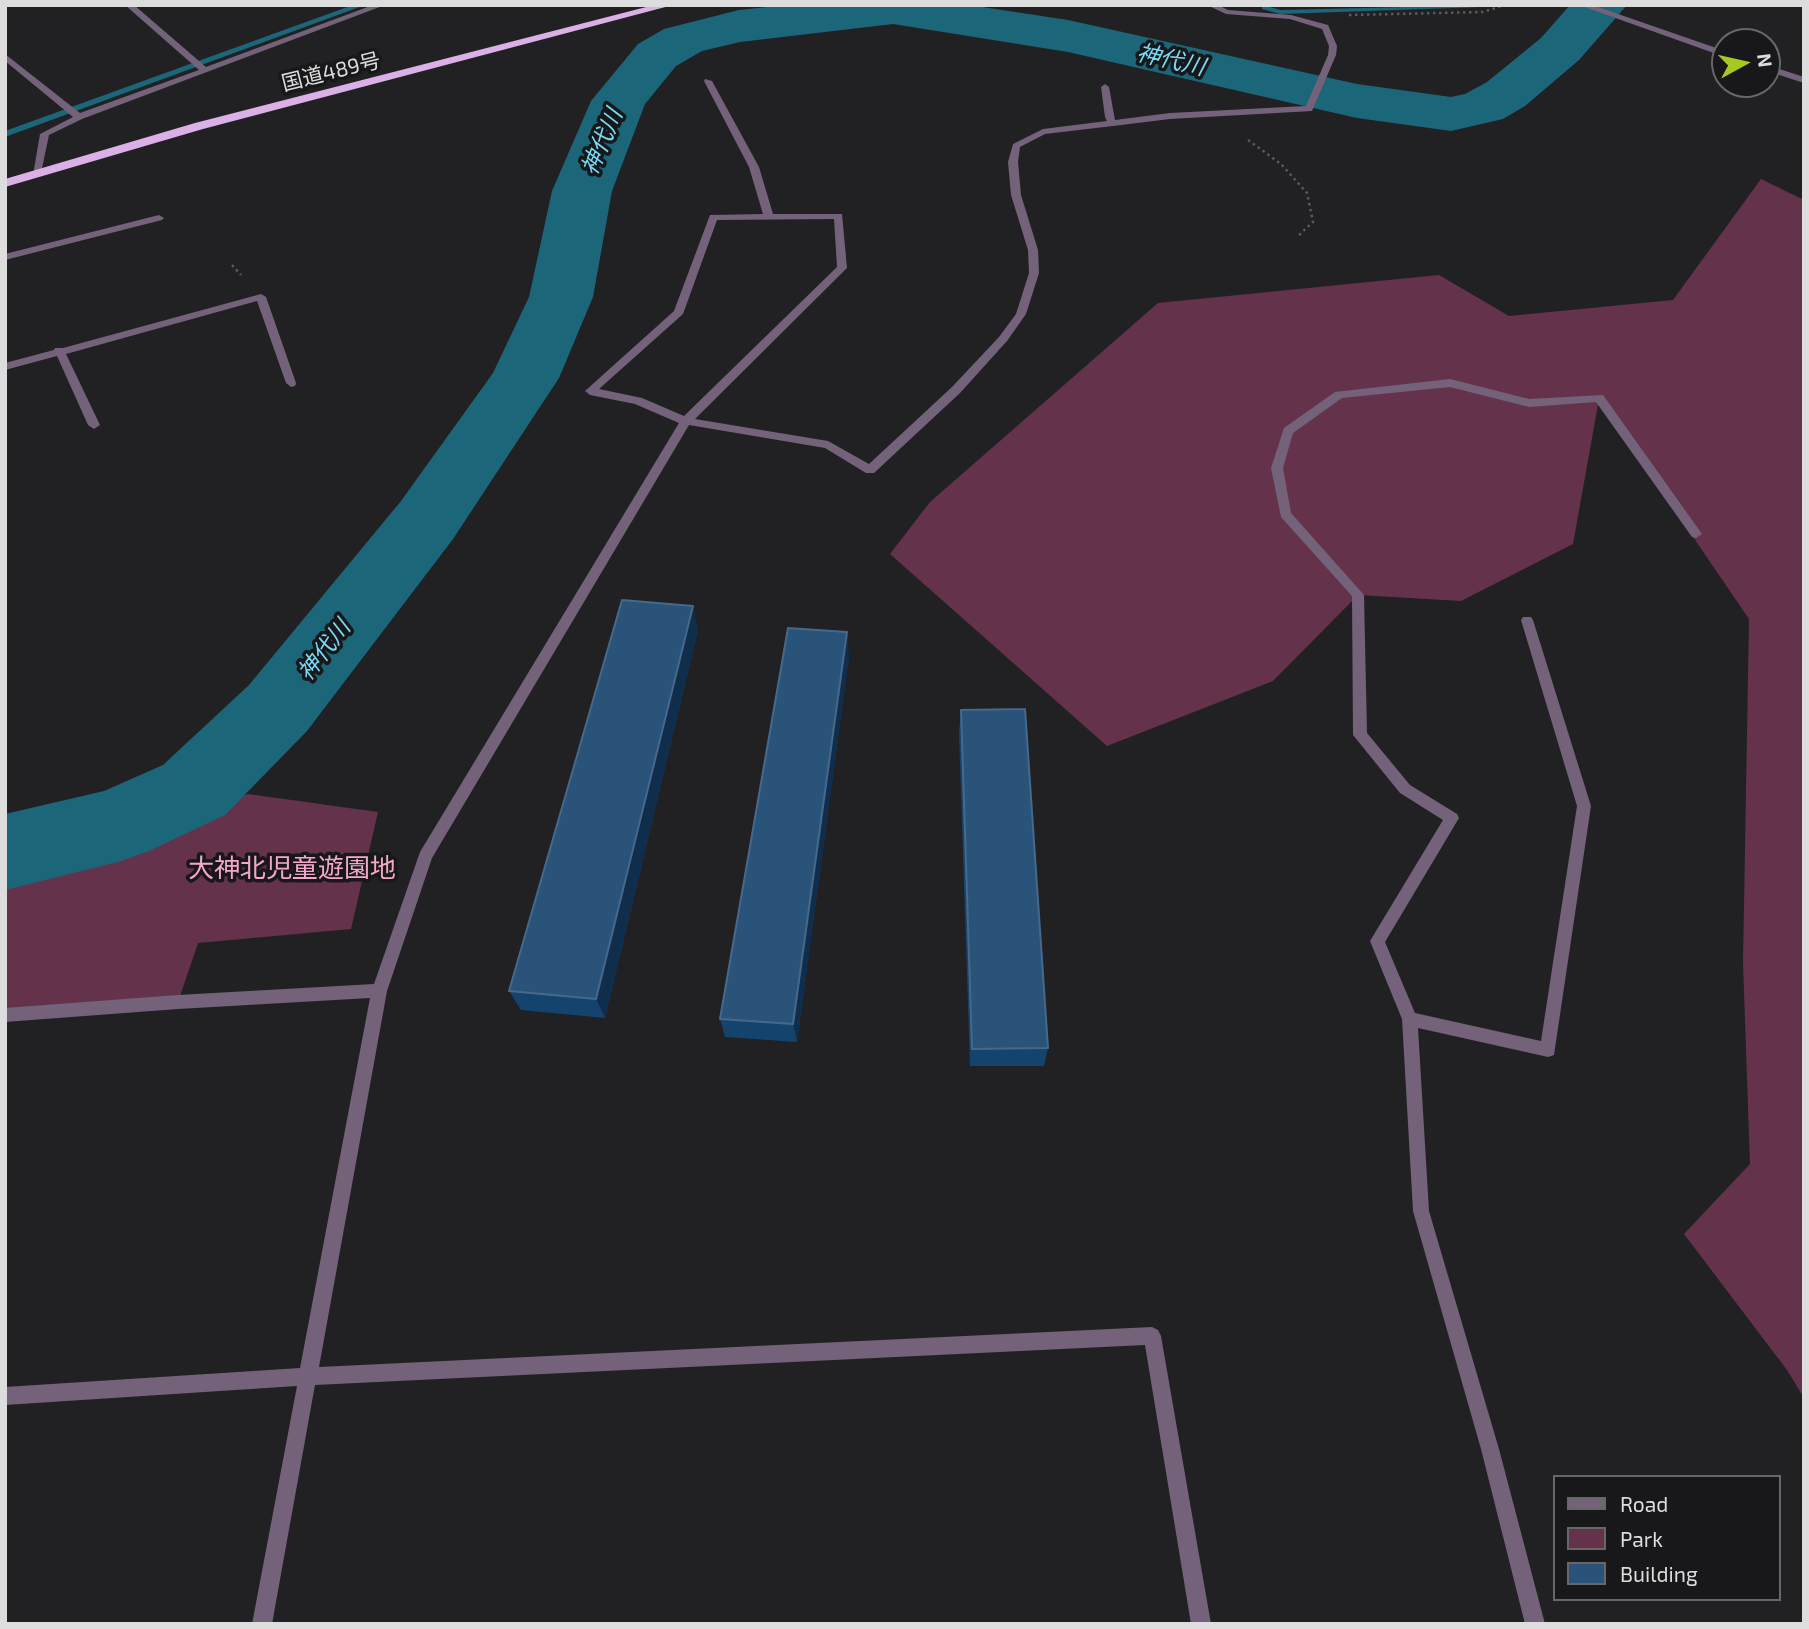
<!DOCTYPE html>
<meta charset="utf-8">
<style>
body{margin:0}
#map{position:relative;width:1809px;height:1629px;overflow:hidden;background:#212123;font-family:"Exo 2",sans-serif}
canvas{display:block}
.frame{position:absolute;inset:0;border:7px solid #ddddde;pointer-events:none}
.legend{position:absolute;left:1553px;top:1475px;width:228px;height:126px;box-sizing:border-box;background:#18181a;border:2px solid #676768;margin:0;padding:9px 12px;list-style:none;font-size:21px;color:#ddddde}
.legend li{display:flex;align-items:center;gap:14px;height:35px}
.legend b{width:35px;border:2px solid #676768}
.north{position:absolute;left:1711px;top:28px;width:70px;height:70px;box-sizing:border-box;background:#18181a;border:2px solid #676768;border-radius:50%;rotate:82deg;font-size:19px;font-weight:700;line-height:28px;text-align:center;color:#ddddde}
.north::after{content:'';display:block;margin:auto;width:24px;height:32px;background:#a6c821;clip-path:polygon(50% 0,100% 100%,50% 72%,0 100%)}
</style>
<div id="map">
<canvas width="1809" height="1629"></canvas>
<div class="frame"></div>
<ul class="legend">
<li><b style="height:9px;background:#74627a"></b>Road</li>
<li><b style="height:19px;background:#65324b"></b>Park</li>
<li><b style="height:19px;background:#2a537a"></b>Building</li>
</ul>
<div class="north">N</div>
</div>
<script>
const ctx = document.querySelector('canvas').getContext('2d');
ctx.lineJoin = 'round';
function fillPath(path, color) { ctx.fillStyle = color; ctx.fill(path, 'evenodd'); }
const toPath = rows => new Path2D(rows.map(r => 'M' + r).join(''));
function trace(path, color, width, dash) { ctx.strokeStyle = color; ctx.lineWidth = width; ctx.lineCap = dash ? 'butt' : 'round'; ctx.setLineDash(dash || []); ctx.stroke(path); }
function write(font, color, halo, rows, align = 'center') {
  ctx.font = font + ' "Exo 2","Noto Sans JP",sans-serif'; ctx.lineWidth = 7; ctx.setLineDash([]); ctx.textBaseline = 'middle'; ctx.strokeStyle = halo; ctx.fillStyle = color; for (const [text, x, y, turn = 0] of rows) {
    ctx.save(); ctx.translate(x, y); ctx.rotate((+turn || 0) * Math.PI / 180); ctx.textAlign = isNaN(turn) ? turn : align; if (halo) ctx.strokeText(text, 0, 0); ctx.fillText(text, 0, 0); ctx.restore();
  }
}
fillPath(toPath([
 [1761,179,1804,200,1804,1398,1787,1370,1684,1234,1750,1164,1743,963,1749,619,1599,399,1573,544,1461,601,1358,595,1273,681,1107,746,890,554,930,502,1158,303,1439,275,1509,316,1673,300],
 [248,794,378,812,351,929,198,943,178,1002,5,1015,5,853,141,826]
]), '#65324b');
fillPath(toPath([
 [353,5,365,5,5,137,5,131,353,5],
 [1262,5,1281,10,1487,5,1483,7,1280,14,1262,9,1262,5]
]), '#1c667a');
fillPath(toPath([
 [786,5,969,5,1068,20,1357,84,1451,97,1465,94,1487,82,1541,38,1570,5,1627,5,1579,60,1525,106,1503,119,1451,131,1357,118,1068,52,893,24,740,42,702,51,676,66,645,104,612,191,593,297,559,378,453,539,307,731,225,815,149,851,118,862,5,890,5,814,104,791,163,765,249,685,401,501,493,373,529,297,552,191,591,101,638,44,664,29,739,10,786,5]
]), '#1c667a');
trace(toPath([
 [1349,15,1483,12,1505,5],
 [1248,140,1281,164,1307,193,1313,222,1299,235],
 [232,265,241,275]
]), '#5a5a5b', 2.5, [2.5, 3.5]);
fillPath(toPath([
 [125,5,134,5,206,67,373,5,385,5,82,119,49,135,41,173,33,175,40,134,73,117,5,61,5,54,80,113,199,70,125,5],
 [1207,5,1218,5,1228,10,1291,15,1328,25,1337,46,1336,55,1312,111,1170,119,1113,126,1045,134,1020,147,1018,162,1021,195,1038,250,1039,273,1026,314,1007,341,960,393,874,473,866,473,825,448,689,425,432,858,387,991,319,1367,1152,1327,1158,1330,1161,1336,1211,1624,1191,1624,1145,1345,315,1385,272,1624,252,1624,297,1386,5,1405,5,1387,300,1368,370,998,178,1009,5,1022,5,1008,178,995,374,984,420,852,679,423,635,404,590,395,585,391,674,311,710,215,763,214,749,167,704,81,705,79,712,81,759,167,773,214,842,214,847,268,695,419,828,441,869,464,952,387,999,337,1016,314,1029,273,1028,250,1011,195,1008,162,1013,144,1043,129,1107,121,1105,117,1101,87,1105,84,1109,87,1115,120,1170,113,1306,106,1328,55,1329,46,1322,29,1290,19,1226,14,1207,5],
 [834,219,837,267,684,416,642,398,599,389,683,314,717,220,834,219],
 [1579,5,1592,5,1725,51,1725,57,1579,5],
 [1767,65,1804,77,1804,83,1767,71,1767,65],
 [159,215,164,218,162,220,5,260,5,254,159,215],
 [261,294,266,297,296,383,295,386,291,387,286,383,257,301,66,354,100,425,94,429,88,425,57,356,5,370,5,363,54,350,55,348,63,348,261,294],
 [1450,379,1529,399,1603,395,1702,534,1696,538,1692,537,1596,402,1529,407,1450,387,1342,398,1293,433,1283,468,1291,513,1364,595,1367,733,1410,785,1457,814,1459,818,1385,942,1415,1013,1541,1041,1577,806,1521,620,1523,617,1531,617,1533,620,1591,806,1554,1055,1548,1057,1418,1028,1429,1211,1499,1449,1545,1624,1525,1624,1481,1449,1413,1211,1402,1019,1370,941,1443,820,1400,793,1353,735,1352,596,1281,517,1271,468,1284,428,1335,392,1450,379]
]), '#74627a');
fillPath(toPath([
 [654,5,673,5,203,129,5,187,5,179,195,123,654,5]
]), '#dab0e7');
fillPath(toPath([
 [698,630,605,1018,521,1010,509,991],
 [849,656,797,1042,725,1037,720,1019],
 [961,710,1048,1048,1044,1066,970,1066,959,733]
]), '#14436e');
fillPath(toPath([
 [693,606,698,630,605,1018,596,999],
 [847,632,849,656,797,1042,793,1024]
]), '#102e4b');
const building = toPath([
 [622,600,693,606,596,999,509,991,622,600],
 [788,628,847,632,793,1024,720,1019,788,628],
 [1025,709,1048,1048,972,1049,961,710,1025,709]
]);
fillPath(building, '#2a537a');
trace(building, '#46698a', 2);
write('21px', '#ddddde', '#18181a', [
 ["国道489号",331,72,-14]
]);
write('italic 23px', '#78d9f6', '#18181a', [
 ["神代川",1171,60,13],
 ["神代川",602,142,-67],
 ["神代川",324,650,-52]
]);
write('26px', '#f4a7cb', '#18181a', [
 ["大神北児童遊園地",292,868]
]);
</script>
